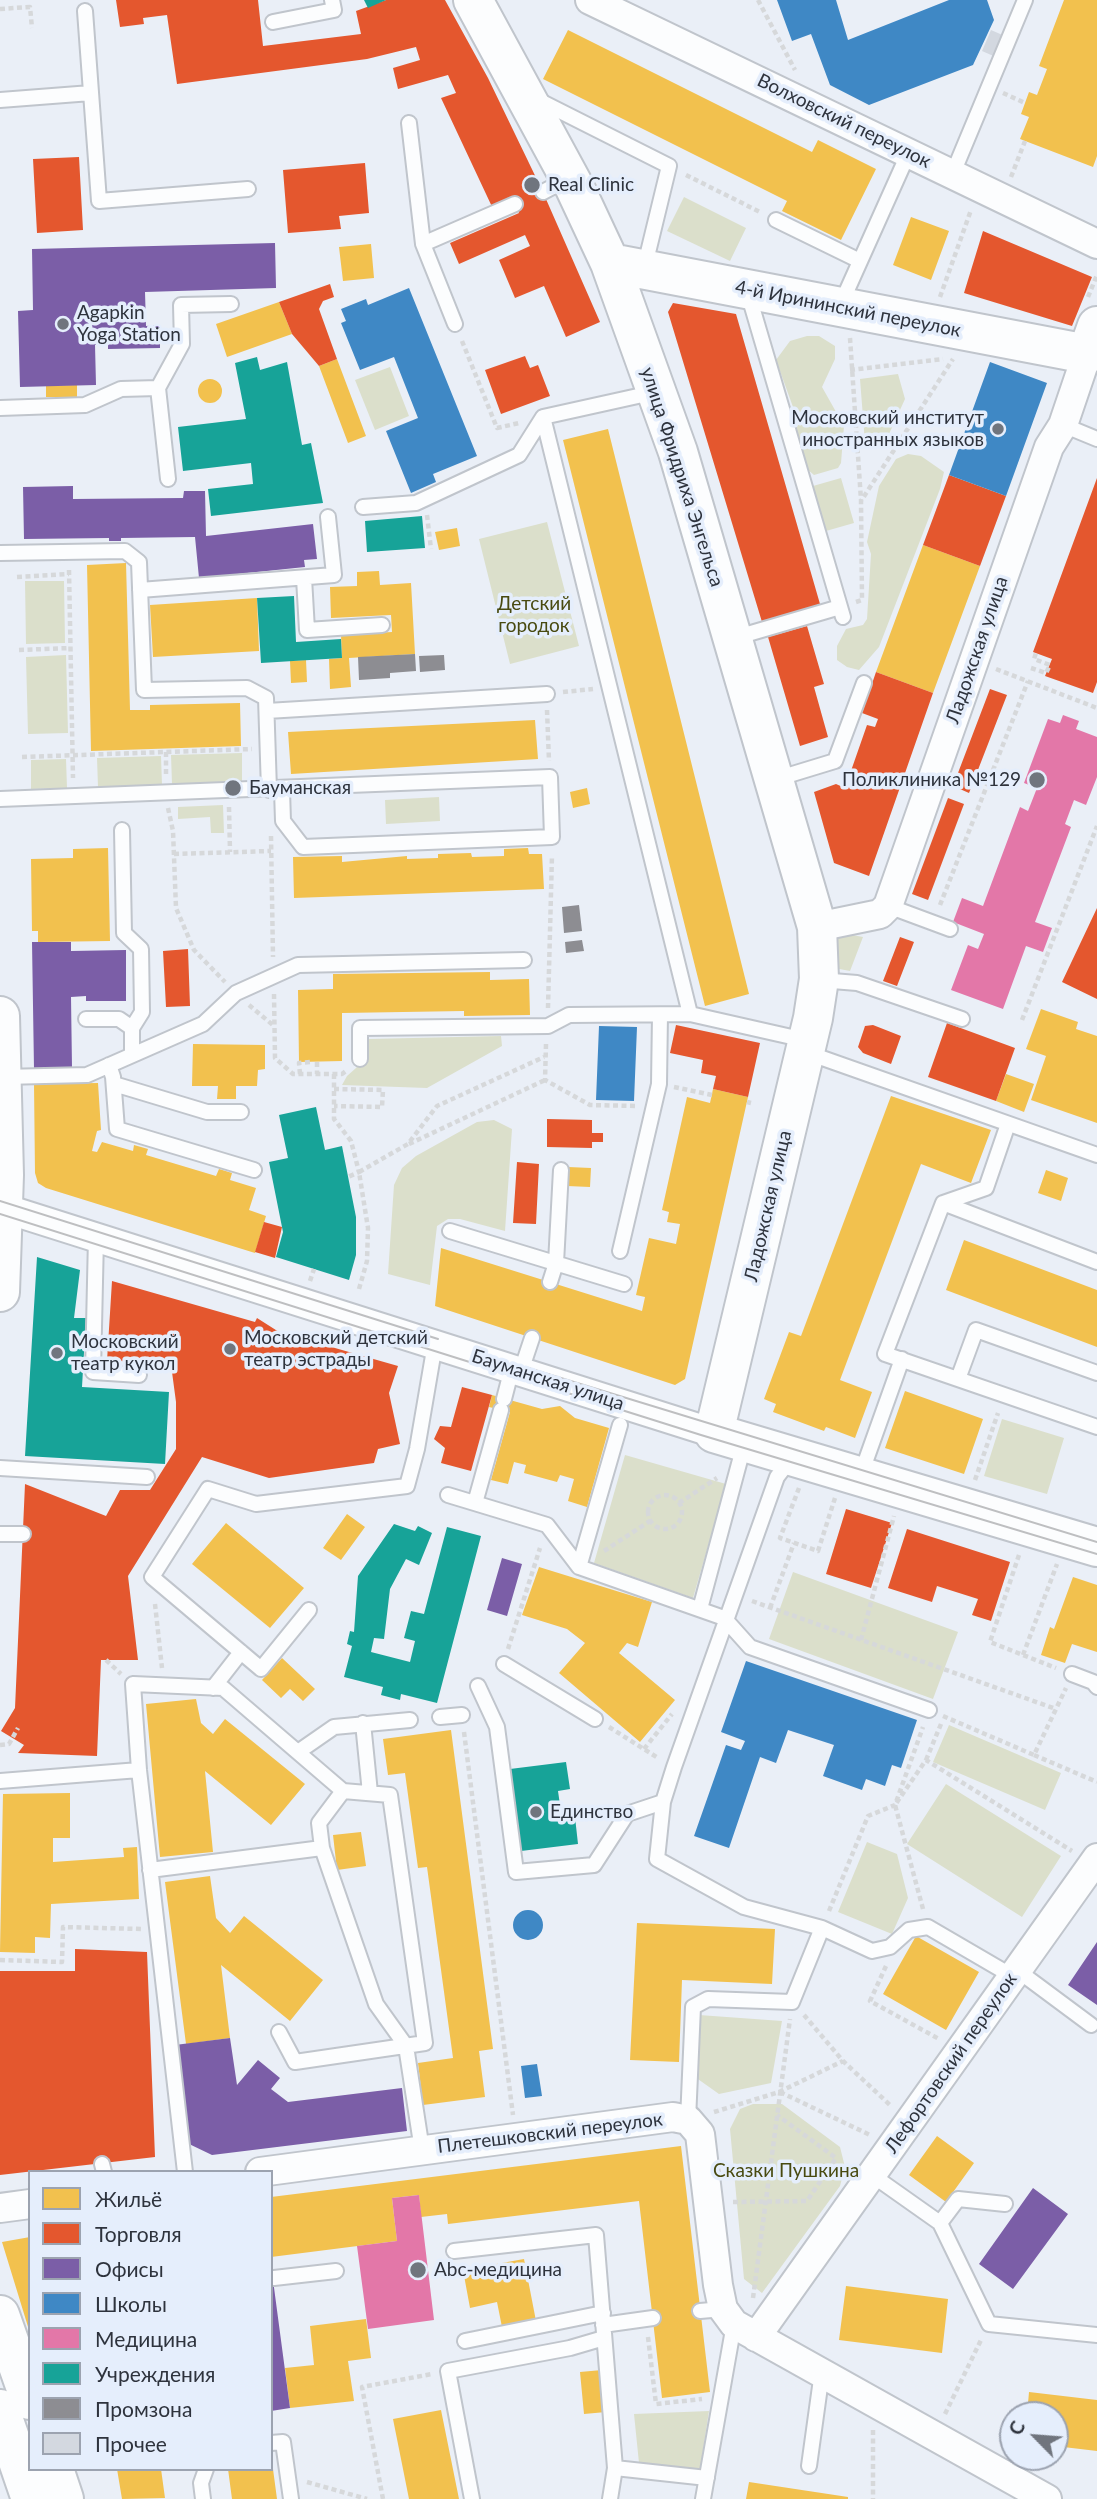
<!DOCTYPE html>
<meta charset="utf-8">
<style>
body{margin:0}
#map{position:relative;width:1097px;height:2499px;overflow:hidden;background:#eaeff7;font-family:Lato,sans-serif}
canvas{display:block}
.legend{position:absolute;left:28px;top:2170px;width:245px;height:301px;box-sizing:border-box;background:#e5eefc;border:2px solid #9ca3b0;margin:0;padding:9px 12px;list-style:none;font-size:21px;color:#2e333d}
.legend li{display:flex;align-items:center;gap:14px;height:35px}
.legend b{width:35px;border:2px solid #9ca3b0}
.north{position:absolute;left:999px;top:2401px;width:70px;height:70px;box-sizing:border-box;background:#e5eefc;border:2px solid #9ca3b0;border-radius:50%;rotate:295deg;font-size:19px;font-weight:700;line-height:28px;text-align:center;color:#2e333d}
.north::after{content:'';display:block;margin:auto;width:24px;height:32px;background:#70757e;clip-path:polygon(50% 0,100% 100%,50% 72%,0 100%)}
</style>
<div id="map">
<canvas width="1097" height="2499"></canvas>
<ul class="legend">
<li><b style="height:19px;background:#f2c14e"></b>Жильё</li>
<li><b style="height:19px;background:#e4572e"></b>Торговля</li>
<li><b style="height:19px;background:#7b5ea7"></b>Офисы</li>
<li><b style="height:19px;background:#3f88c5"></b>Школы</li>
<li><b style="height:19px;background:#e377a8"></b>Медицина</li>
<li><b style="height:19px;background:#17a398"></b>Учреждения</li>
<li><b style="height:19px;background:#8d8d92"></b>Промзона</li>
<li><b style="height:19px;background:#d3d8e0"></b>Прочее</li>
</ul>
<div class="north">С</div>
</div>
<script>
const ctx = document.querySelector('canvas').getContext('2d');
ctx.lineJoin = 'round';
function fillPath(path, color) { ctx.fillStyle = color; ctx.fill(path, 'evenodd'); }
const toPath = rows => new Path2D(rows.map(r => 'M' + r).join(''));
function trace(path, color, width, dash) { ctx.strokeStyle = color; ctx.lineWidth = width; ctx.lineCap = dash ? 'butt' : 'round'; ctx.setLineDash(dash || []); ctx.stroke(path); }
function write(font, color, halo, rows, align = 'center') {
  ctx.font = font + ' Lato,sans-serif'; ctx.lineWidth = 7; ctx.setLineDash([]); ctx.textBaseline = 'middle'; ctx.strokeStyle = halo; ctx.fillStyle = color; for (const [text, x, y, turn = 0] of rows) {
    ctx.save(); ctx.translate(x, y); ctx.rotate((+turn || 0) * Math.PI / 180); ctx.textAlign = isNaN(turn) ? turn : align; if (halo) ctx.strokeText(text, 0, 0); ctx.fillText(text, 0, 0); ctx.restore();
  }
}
fillPath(toPath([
 [684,197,746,228,730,261,667,231],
 [807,336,819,336,835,346,835,359,822,387,844,426,841,463,838,468,814,475,801,464,793,407,776,360,790,341],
 [390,367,409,416,375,430,355,380],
 [898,374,905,399,884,445,865,443,860,379],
 [908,454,921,456,944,472,940,489,879,647,859,670,847,667,837,660,837,646,846,629,863,625,867,619,871,554,867,542,879,486,896,459],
 [841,478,854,523,826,531,813,486],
 [547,522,579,646,510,664,479,539],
 [25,581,64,581,65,643,26,644],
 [66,655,68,733,28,734,26,657],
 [242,753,242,782,172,784,171,755],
 [161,756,162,785,98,787,97,758],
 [66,759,67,788,31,789,31,760],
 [439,797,440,821,386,824,385,800],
 [223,805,224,833,211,833,210,817,178,819,178,807],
 [841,933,863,937,850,971,829,967,830,948],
 [501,1036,502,1046,427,1088,342,1085,347,1076,365,1060,369,1039],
 [494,1120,512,1129,505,1231,460,1219,448,1219,437,1226,430,1285,388,1274,394,1185,402,1168,416,1156,477,1122],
 [1002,1419,1064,1438,1047,1494,984,1476],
 [625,1455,726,1484,693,1598,594,1563],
 [793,1572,958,1632,933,1699,769,1639],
 [949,1725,1061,1773,1045,1810,933,1762],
 [946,1784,1061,1856,1022,1917,907,1844],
 [867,1842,897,1854,908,1898,892,1934,838,1912],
 [699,2015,782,2021,771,2083,719,2094,695,2077],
 [753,2104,782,2104,840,2147,845,2167,840,2186,762,2293,744,2279,730,2129,740,2109],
 [709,2411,700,2470,639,2463,634,2414]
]), '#dbdfcb');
fillPath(toPath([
 [1064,0,1097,0,1097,156,1093,167,1020,139,1029,117,1021,114,1029,92,1037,95,1047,69,1039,66],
 [568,30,812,152,818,140,876,169,841,240,782,211,787,201,543,79],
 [911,217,949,231,931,280,893,265],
 [371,244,374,278,343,281,339,247],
 [279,302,292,334,227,357,216,324],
 [337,359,366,436,348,443,319,366],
 '198 391a12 12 0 1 1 24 0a12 12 0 1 1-24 0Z',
 [77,385,77,397,46,397,46,386],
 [608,429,749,994,705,1006,563,440],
 [457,528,460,546,439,550,435,532],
 [923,545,980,566,933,693,876,672],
 [126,563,130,710,150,710,150,705,240,703,241,746,91,751,87,565],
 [379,571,380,585,411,583,415,654,349,658,351,687,330,689,329,659,342,658,341,635,392,632,391,615,331,618,330,587,357,586,357,572],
 [257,598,259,651,153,657,150,605],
 [306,660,307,682,291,683,290,661],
 [535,720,538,759,291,774,288,732],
 [587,788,590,804,573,808,570,792],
 [108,848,110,941,38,942,38,931,32,931,31,859,73,858,73,849],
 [528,848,529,854,542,854,544,889,294,898,293,857,342,856,342,862,407,856,407,859,438,858,438,854,471,853,472,857,504,856,504,849],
 [490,972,490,980,529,979,530,1015,464,1016,464,1011,342,1013,342,1061,299,1062,298,990,333,989,333,974],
 [1041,1009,1078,1022,1076,1029,1097,1036,1097,1123,1031,1100,1046,1056,1026,1049],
 [193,1044,265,1045,265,1069,258,1070,257,1086,236,1086,236,1099,217,1099,218,1086,192,1086],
 [1006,1074,1034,1084,1024,1112,996,1101],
 [98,1083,101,1130,97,1131,92,1151,97,1152,102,1142,133,1151,134,1145,148,1149,146,1155,216,1176,219,1169,232,1173,230,1180,256,1188,249,1210,266,1216,255,1253,46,1188,38,1183,35,1173,34,1084],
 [713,1089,748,1097,685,1379,675,1385,435,1306,441,1248,642,1311,645,1297,636,1295,649,1238,676,1244,680,1224,667,1222,669,1212,662,1210,687,1097,710,1103],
 [891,1096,991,1130,971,1183,921,1164,840,1380,872,1392,855,1438,826,1427,824,1431,773,1412,776,1404,764,1399,789,1332,801,1336],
 [568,1167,591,1168,590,1187,567,1186],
 [1046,1170,1068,1178,1061,1201,1038,1193],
 [964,1240,1097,1290,1097,1347,946,1290],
 [905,1391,983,1419,964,1474,885,1448],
 [492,1395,542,1409,560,1406,575,1418,609,1428,587,1507,568,1501,574,1479,560,1475,557,1482,524,1473,526,1465,514,1462,508,1484,491,1480,510,1412,489,1407],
 [347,1514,365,1527,341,1560,323,1548],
 [226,1523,304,1588,270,1628,192,1564],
 [539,1567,652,1602,638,1647,627,1643,619,1653,675,1700,640,1742,559,1673,585,1643,567,1629,522,1615],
 [1073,1577,1097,1585,1097,1652,1072,1644,1065,1663,1041,1655,1050,1627,1054,1629],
 [282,1658,315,1689,303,1701,290,1689,281,1698,262,1680],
 [196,1699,201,1723,213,1734,225,1719,305,1784,271,1825,205,1771,213,1852,160,1857,146,1704],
 [451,1730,493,2049,479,2051,485,2097,423,2105,418,2063,453,2058,427,1867,418,1868,405,1773,388,1775,383,1739],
 [70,1793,70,1838,53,1838,53,1862,124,1857,123,1848,137,1847,139,1899,51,1904,50,1938,35,1937,35,1953,0,1952,3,1794],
 [361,1832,366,1866,337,1870,333,1835],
 [210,1876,216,1918,230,1933,244,1916,323,1980,290,2021,221,1965,230,2038,186,2044,165,1882],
 [637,1923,775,1929,772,1984,682,1980,679,2062,630,2060],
 [916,1936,979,1972,946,2030,883,1994],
 [937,2136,974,2163,946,2202,909,2175],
 [681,2146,710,2392,662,2398,639,2201,448,2224,447,2214,421,2217,419,2195,392,2198,397,2241,271,2257,271,2197],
 [30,2237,30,2330,29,2330,2,2242],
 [524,2259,536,2321,502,2327,497,2302,470,2308,463,2270],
 [846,2286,948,2299,942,2353,839,2340],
 [366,2319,371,2358,348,2361,354,2401,290,2408,285,2368,314,2365,310,2326],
 [602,2370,606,2412,584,2414,580,2372],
 [1029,2392,1097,2400,1097,2451,1055,2446,1055,2415,1027,2415],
 [441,2410,459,2499,409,2499,393,2419],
 [117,2469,161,2469,165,2498,122,2499],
 [228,2469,273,2469,277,2499,232,2499],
 [749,2482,848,2497,848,2499,746,2499]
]), '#f2c14e');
fillPath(toPath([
 [116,0,258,0,263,46,361,34,356,11,386,0,445,0,488,78,542,190,600,322,566,337,544,286,515,298,499,260,530,246,525,235,459,264,450,243,519,213,514,202,494,211,441,98,456,93,448,75,398,89,393,68,420,60,416,47,367,59,177,84,167,15,143,18,144,24,120,27],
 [79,157,83,230,37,233,33,159],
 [365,163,369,213,339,216,341,229,288,233,283,170],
 [983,231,1092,277,1072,326,964,293],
 [330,284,334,297,323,301,319,309,337,359,319,366,292,334,279,302],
 [673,303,736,314,820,604,762,622,668,312],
 [525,356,530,368,538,365,550,396,501,414,485,370],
 [949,475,1006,496,980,566,923,545],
 [1097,478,1097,682,1093,693,1045,676,1052,659,1033,652],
 [807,626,824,684,814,687,828,737,800,746,768,637],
 [876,672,933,693,869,876,834,863,814,792,836,784,845,788,867,725,875,727,878,719,862,713],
 [990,689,1007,695,969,793,953,786],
 [948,798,964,804,928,900,912,894],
 [1097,908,1097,999,1062,982],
 [900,937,914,942,897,986,883,981],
 [188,949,190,1006,166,1007,163,951],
 [947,1023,1015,1048,996,1101,928,1077],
 [676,1025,760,1043,748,1097,713,1089,716,1076,701,1073,703,1060,670,1053],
 [873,1025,901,1036,891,1064,863,1053,858,1047,865,1026],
 [547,1119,592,1120,592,1133,603,1133,603,1142,592,1142,592,1148,547,1147],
 [517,1162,539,1164,536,1224,513,1223],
 [264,1222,282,1227,275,1258,255,1252],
 [112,1281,255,1322,257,1318,279,1332,398,1366,389,1393,400,1444,378,1449,374,1463,269,1478,202,1457,128,1576,138,1660,101,1660,97,1756,18,1753,24,1745,1,1731,15,1708,25,1484,106,1516,120,1490,150,1490,176,1449,176,1402,172,1372,167,1371,169,1362,107,1361],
 [462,1387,492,1395,471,1471,441,1463,445,1448,434,1439,440,1426,451,1427],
 [846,1509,892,1523,871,1588,826,1574],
 [907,1529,1010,1562,991,1621,972,1615,978,1599,937,1586,932,1602,888,1588],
 [75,1949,147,1952,155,2157,0,2175,0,1971,75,1971]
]), '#e4572e');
fillPath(toPath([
 [275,243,276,288,145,292,146,326,160,325,160,348,108,349,108,344,95,345,96,385,20,387,18,311,33,310,32,249],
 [73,486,73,499,183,498,184,491,205,491,206,536,313,524,317,559,304,560,305,567,199,578,195,537,121,538,121,541,109,541,109,538,24,539,23,487],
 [32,942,71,942,71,951,126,950,126,1001,86,1001,86,996,71,997,72,1068,34,1069],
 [502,1558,522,1564,507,1616,487,1610],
 [1097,1942,1097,2005,1068,1985],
 [230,2038,237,2085,258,2060,280,2078,271,2089,288,2102,402,2088,407,2131,212,2155,187,2143,175,2045],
 [1033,2188,1068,2214,1013,2289,979,2264],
 [271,2265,290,2408,271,2411]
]), '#7b5ea7');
fillPath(toPath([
 [777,0,836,0,848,40,949,0,987,0,994,20,973,65,869,105,830,85,811,34,792,41],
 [409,288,477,456,433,474,436,482,411,493,386,431,418,418,394,357,360,370,341,323,346,321,341,309,366,299,368,305],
 [990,362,1047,383,1006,496,949,475],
 [599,1026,637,1027,634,1101,596,1100],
 [746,1661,917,1720,901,1768,892,1765,885,1786,866,1779,862,1790,823,1776,834,1745,788,1730,776,1763,760,1757,729,1848,694,1836,726,1745,741,1750,745,1741,721,1732],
 '513 1925a15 15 0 1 1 30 0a15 15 0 1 1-30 0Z',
 [537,2064,542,2096,525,2098,521,2066]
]), '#3f88c5');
fillPath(toPath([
 [1063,715,1079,721,1076,729,1097,737,1097,777,1086,805,1074,800,1065,824,1071,827,1035,922,1052,928,1043,952,1026,946,1003,1009,951,990,968,945,978,949,984,934,953,922,962,898,983,906,1020,807,1028,811,1037,788,1024,783,1048,719,1060,723],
 [419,2195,434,2320,368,2329,357,2246,397,2241,392,2198]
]), '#e377a8');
fillPath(toPath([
 [364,0,386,0,368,8],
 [257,357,260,370,287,362,302,445,311,443,323,503,211,516,208,489,253,484,251,463,183,471,178,427,246,419,235,363],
 [422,516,425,548,367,552,365,521],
 [294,596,296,642,341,639,342,658,261,663,257,598],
 [316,1107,325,1150,342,1146,356,1217,356,1255,349,1280,276,1257,283,1232,269,1162,288,1158,279,1115],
 [37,1257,80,1270,74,1318,86,1318,82,1387,169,1392,165,1464,25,1456],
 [394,1524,415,1531,418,1526,432,1533,419,1565,406,1559,390,1589,384,1639,374,1638,371,1652,410,1662,415,1641,404,1638,411,1611,424,1614,447,1527,481,1536,437,1703,401,1694,400,1700,381,1695,383,1687,344,1677,352,1646,347,1644,350,1631,354,1632,358,1576],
 [566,1762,570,1789,558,1791,562,1819,575,1817,578,1844,521,1851,510,1769]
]), '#17a398');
fillPath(toPath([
 [415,654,416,671,390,673,390,678,359,680,358,657],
 [444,655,445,670,420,672,419,656],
 [579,905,582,931,564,933,562,907],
 [582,940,584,951,566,953,565,942]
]), '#8d8d92');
fillPath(toPath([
 [991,30,1007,37,998,58,982,51]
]), '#d3d8e0');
const lane = toPath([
 [85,11,99,201,248,189],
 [273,22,334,10,332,0],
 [0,100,91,93],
 [538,100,669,166,644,269],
 [409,123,423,244,455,324],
 [953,173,1025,0],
 [543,192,569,178],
 [776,220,860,261],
 [423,244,515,204],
 [748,293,843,617],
 [840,306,909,152],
 [158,388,168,479],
 [0,408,85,405,121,389,158,388,182,344,181,305,231,304],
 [543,417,690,1014],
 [1063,425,1097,439],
 [363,507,416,503,519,455,543,417,656,392],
 [0,553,125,551,139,562,144,690,247,688,266,698,269,790],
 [304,578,307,630,382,625],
 [140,590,334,575,328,517],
 [734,638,840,607],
 [267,711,547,694],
 [776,779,835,761,864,683],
 [0,799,550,777,552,837,303,847,283,821,282,790],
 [122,830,124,933,141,949,142,1012,132,1028,132,1055],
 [888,906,950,929],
 [820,980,857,983,962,1019],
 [86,1019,119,1019,132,1028],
 [808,1053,1097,1155],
 [360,1059,360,1028,548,1026,569,1015,690,1014,805,1040],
 [109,1065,113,1077,117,1129,254,1170],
 [3,1077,87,1075,203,1024,236,993,298,965,524,960],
 [114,1084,207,1112,241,1112],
 [1008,1124,986,1188,943,1203,885,1354,1097,1427],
 [943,1203,1097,1262],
 [450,1231,624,1284],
 [96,1237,93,1372,139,1375],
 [620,1251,659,1084,660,1015],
 [550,1282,556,1263,561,1170],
 [521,1371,532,1338],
 [958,1379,976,1330,1097,1373],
 [504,1399,512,1368],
 [790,1460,777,1477,674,1767,663,1802,657,1859,744,1907,822,1928],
 [0,1468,147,1477],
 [861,1474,902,1359],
 [448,1495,547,1525,579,1567,724,1618,750,1647,929,1710],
 [475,1503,501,1410],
 [0,1534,23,1534],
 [579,1567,620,1425],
 [700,1609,744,1445],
 [309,1610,261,1669,152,1577,208,1489,256,1504,407,1486,417,1449,435,1344],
 [504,1664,595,1719],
 [1072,1674,1093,1682,1097,1687],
 [478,1686,497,1727,516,1872,594,1865,627,1814,663,1802],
 [213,1688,241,1652],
 [440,1717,462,1715],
 [363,1723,370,1793],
 [298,1752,334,1727,410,1720],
 [0,1781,139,1770],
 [343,1791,319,1823,322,1848,376,2004,406,2046,422,2150],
 [150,1870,322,1848],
 [1017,1970,1091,2025],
 [688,2120,693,2007,708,1999,792,2002,822,1928,872,1951,890,1947,909,1930,928,1927,1012,1976],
 [102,2164,104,2172],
 [185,2172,139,1770,133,1684,223,1688,343,1791,390,1795,425,2043,295,2062,279,2032],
 [872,2175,940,2223,989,2324,1097,2335],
 [940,2223,958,2199,1005,2204],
 [454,2251,596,2235,615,2468],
 [274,2278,336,2271],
 [700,2311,723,2309],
 [603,2325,653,2318],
 [465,2341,603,2313],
 [271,2443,283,2442,291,2499],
 [809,2466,822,2372],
 [203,2499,201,2483,206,2469],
 [472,2499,448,2371,570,2348,604,2338],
 [610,2499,615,2468,707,2478],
 [703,2499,734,2324]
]);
const street = toPath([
 [590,0,1097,244],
 [817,927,880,914,888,906,1049,447,1063,425,1087,354],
 [0,1207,714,1433],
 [260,2172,673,2117,688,2120,700,2134,718,2285,723,2309,734,2324,1047,2499],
 [0,2208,30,2204],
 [756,2337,1097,1858]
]);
const secondary = toPath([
 [473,0,574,186,610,263,678,452,817,927,819,979,813,1018,714,1433,1097,1547],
 [610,263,1087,354,1097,326],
 [0,1016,4,1175,0,1292],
 [0,2315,30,2400],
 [0,2409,31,2499],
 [54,2469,64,2499]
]);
trace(lane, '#c0c5cc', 18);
trace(street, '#c0c5cc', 32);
trace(secondary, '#c0c5cc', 42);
trace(toPath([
 [758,0,795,70],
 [0,9,30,7,32,28],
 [1003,93,1025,103],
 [686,175,762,213],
 [1011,177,1025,141],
 [940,297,971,210],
 [1088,297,1097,275],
 [850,338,861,500],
 [462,341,497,428,519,423],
 [850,370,943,359],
 [427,515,431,549],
 [69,570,73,778],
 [17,577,69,574],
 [856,602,862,600,861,501,953,359],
 [19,650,70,648],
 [1031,668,1046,673,1050,665,1034,659,1036,653],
 [996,669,1097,708],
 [563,692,593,689],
 [547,710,549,761],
 [166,752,166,775],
 [22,757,252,749],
 [229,807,230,852],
 [168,808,173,831,176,908,194,950,225,982],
 [271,836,273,957],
 [174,854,271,851],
 [940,905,1028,681],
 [274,994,275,1058,293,1074,342,1074,346,1071],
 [249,1005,274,1026],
 [548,1008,552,855],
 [1022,1020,1097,826],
 [546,1044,545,1080,590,1105,637,1106],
 [317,1062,317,1074],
 [300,1074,299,1063,310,1062],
 [334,1074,334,1119,351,1141,359,1172,348,1177],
 [674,1087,712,1095],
 [334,1089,383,1090,382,1107,334,1106],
 [747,1102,751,1103],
 [409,1144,545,1080],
 [310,1281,314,1269],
 [359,1289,367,1261,368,1228,359,1172,408,1144,437,1106,544,1057],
 [975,1480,998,1413],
 [799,1488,780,1538,818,1551,835,1498],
 '648 1512a17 17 0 1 1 34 0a17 17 0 1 1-34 0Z',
 [679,1503,717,1478],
 [604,1551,650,1521],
 [1019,1555,990,1642,1056,1668],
 [752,1601,1056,1709],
 [155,1604,162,1668],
 [770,1608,794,1543],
 [861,1640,894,1516],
 [508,1649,540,1548],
 [1023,1655,1057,1564],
 [106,1660,121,1674],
 [943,1716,1034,1755,1066,1688],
 [609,1727,658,1758],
 [464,1732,513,2115],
 [0,1745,9,1744,18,1728],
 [644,1749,672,1714],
 [1034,1755,1097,1782],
 [926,1760,941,1724],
 [923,1909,895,1805,926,1760,1072,1851],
 [829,1911,868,1816,895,1805,923,1727],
 [0,1960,62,1962,63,1927,141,1929],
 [886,1966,870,2001,939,2039],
 [804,2015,843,2061,890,2105],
 [780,2092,870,2135],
 [714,2112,779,2092,843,2061],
 [733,2202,807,2201,836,2158,777,2115],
 [753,2298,790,2019],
 [648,2337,656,2404,702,2399],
 [945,2414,981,2340],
 [873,2430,873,2499],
 [307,2482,367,2499],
 [383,2499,362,2387,432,2374]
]), '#d6d8da', 4.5, [5, 3.5]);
trace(lane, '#fcfdfe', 14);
trace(street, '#fcfdfe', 28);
trace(secondary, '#fcfdfe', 38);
trace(toPath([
 [0,1201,438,1339],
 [0,1214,701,1435,1097,1554],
 [525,1367,1097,1542]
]), '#bebfc1', 2);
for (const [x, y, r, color] of [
 [532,185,9,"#70757e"],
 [63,324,7,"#70757e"],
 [998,429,7,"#70757e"],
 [1037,780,9,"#70757e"],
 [233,788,9,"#70757e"],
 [230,1349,7,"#70757e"],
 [57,1353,7,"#70757e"],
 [536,1812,7,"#70757e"],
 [418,2270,9,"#70757e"]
]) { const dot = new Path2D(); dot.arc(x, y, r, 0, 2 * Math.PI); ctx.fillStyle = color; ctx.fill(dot); trace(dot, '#e5eefc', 2.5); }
write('19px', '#2e333d', '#e5eefc', [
 ["Волховский переулок",844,121,26],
 ["4-й Ирининский переулок",848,309,11],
 ["улица Фридриха Энгельса",682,477,72],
 ["Ладожская улица",977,650,-71],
 ["Ладожская улица",768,1206,-77],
 ["Бауманская улица",548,1380,18],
 ["Лефортовский переулок",951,2063,-55],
 ["Плетешковский переулок",550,2133,-7]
]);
write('19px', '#2e333d', '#e5eefc', [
 ["Real Clinic",548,185],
 ["Agapkin",77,313],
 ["Yoga Station",77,335],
 ["Московский институт",984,418,"right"],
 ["иностранных языков",984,440,"right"],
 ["Поликлиника №129",1021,780,"right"],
 ["Бауманская",249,788],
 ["Московский детский",244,1338],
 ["театр эстрады",244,1360],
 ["Московский",71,1342],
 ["театр кукол",71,1364],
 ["Единство",550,1812],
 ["Abc-медицина",434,2270]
], 'left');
write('19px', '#484a10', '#e5eefc', [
 ["Детский",534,604],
 ["городок",534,626],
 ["Сказки Пушкина",786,2171]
]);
</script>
